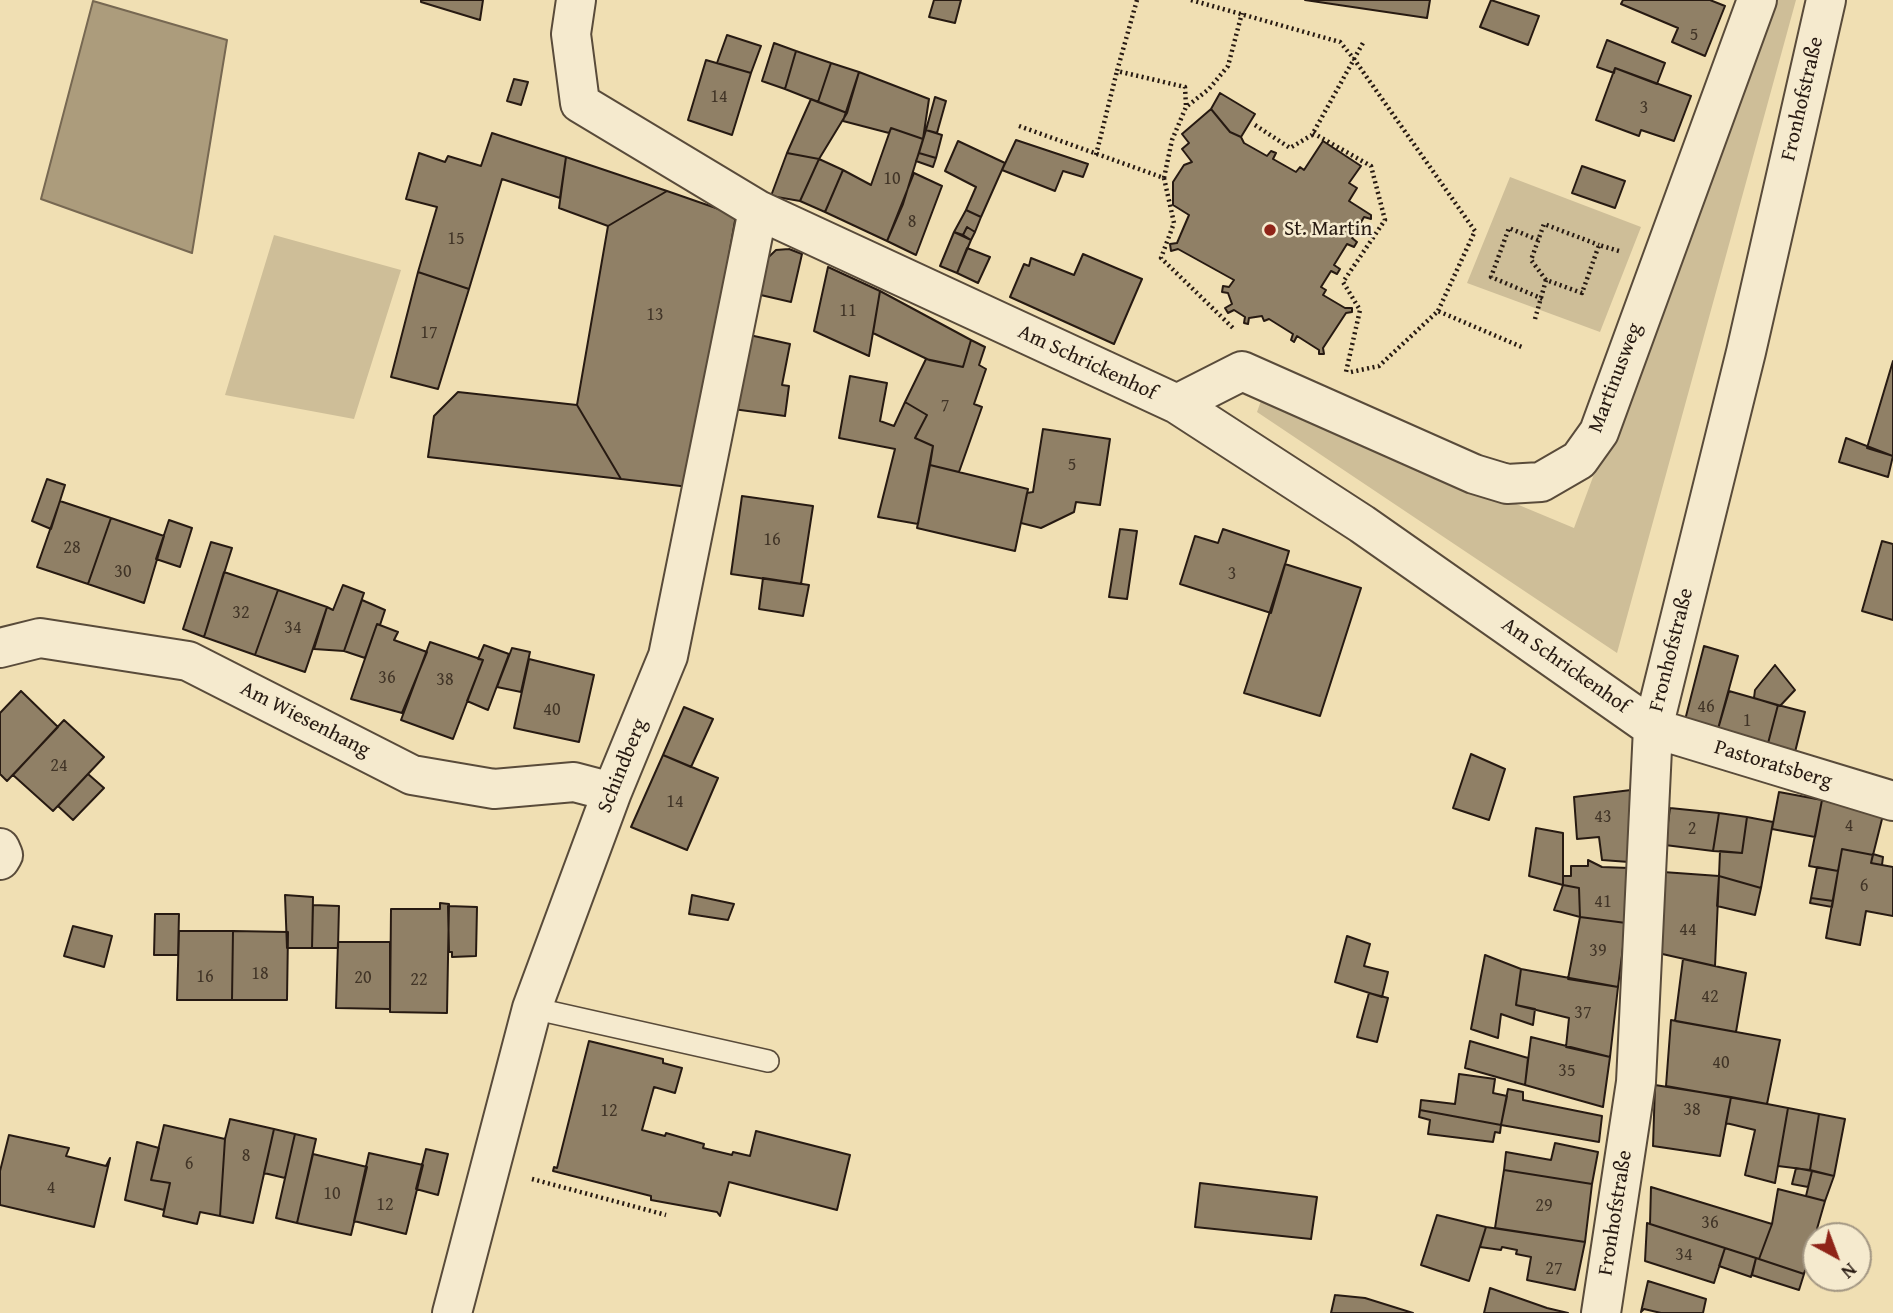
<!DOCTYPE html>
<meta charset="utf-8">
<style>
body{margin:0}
#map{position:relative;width:1893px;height:1313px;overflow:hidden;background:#f0dfb3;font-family:"Gentium Book Plus",serif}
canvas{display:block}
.north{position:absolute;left:1802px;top:1222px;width:70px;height:70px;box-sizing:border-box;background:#f5eace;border:2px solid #a39783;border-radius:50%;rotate:139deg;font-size:19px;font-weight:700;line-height:28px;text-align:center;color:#271a12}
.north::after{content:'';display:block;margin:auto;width:24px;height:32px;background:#8f2418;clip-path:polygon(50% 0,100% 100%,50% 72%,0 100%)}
</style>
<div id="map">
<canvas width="1893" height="1313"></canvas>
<div class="north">N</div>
</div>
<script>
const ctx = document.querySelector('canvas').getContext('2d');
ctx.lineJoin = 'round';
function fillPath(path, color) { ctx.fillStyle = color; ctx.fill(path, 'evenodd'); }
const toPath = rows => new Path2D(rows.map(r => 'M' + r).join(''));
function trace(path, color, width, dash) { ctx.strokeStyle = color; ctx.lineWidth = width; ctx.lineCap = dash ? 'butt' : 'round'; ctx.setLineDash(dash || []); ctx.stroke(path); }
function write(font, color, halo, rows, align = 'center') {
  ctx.font = font + ' "Gentium Book Plus",serif'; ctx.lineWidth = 5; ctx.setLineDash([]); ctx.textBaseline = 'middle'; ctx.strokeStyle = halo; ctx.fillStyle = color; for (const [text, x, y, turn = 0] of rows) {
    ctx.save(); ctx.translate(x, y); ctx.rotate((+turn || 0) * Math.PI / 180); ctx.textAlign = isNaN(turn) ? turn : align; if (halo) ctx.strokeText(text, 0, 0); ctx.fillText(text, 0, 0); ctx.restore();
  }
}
fillPath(toPath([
 [1767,0,1796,0,1617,653,1257,412,1262,398,1574,528,1709,165],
 [1510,177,1641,227,1600,332,1467,283],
 [274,235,401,270,354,419,225,395]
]), '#cebe98');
const water = toPath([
 [93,1,227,40,192,253,41,199,93,1]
]);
fillPath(water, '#ac9c7c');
trace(water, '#776852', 2);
const building = toPath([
 [421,0,483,0,480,20,421,2,421,0],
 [934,0,961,0,955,23,929,17,934,0],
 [1305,0,1430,0,1427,18,1305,0],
 [1491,0,1539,16,1528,45,1480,27,1491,0],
 [1623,0,1710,0,1725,6,1705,56,1672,42,1678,28,1621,4,1623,0],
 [727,35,761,46,751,73,717,63,727,35],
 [1607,40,1665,63,1657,84,1615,68,1614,73,1597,67,1607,40],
 [774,43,796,51,785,89,762,81,774,43],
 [796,51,831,63,818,102,785,89,796,51],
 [706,60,751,73,732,135,688,120,706,60],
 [831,63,859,72,847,113,818,102,831,63],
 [1615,68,1691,96,1674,141,1641,130,1639,136,1596,120,1615,68],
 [859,72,929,99,923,139,891,128,889,133,843,121,859,72],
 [514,79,528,82,521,105,507,101,514,79],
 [1220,93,1255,114,1241,137,1230,132,1211,109,1220,93],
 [935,97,946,101,937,133,926,130,935,97],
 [811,99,847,113,819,159,787,153,811,99],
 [1211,109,1230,132,1241,137,1244,143,1267,156,1271,151,1276,153,1273,159,1296,172,1300,167,1304,170,1323,141,1361,166,1349,183,1357,188,1349,201,1371,215,1371,219,1364,217,1352,238,1357,242,1354,247,1347,244,1334,265,1340,269,1337,274,1331,271,1321,287,1326,290,1323,295,1345,308,1352,308,1352,312,1346,313,1323,348,1324,354,1319,354,1319,350,1297,336,1294,342,1291,340,1293,334,1269,319,1264,321,1262,316,1249,318,1248,324,1244,323,1245,317,1234,310,1228,313,1225,308,1232,304,1228,293,1222,292,1223,286,1229,287,1234,280,1178,249,1171,251,1170,244,1177,243,1189,215,1173,205,1173,182,1184,165,1192,162,1182,149,1189,143,1182,134,1211,109],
 [891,128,923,139,903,204,887,241,825,212,843,170,871,185,891,128],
 [926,130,942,135,936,158,919,153,926,130],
 [492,133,566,157,560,198,502,179,469,289,418,272,437,207,406,199,419,153,445,162,448,156,481,166,492,133],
 [1016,140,1088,164,1083,177,1063,171,1055,191,1002,170,1016,140],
 [958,141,1005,163,981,217,966,210,976,187,945,171,958,141],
 [787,153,819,159,800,201,771,196,787,153],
 [919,153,936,158,933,167,916,161,919,153],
 [566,157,667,191,608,226,559,208,566,157],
 [819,159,843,170,825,212,800,201,819,159],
 [1582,166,1625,181,1615,208,1572,193,1582,166],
 [914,173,942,186,916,255,887,241,914,173],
 [667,191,736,215,689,487,621,479,577,405,608,226,667,191],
 [966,210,981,217,975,232,967,227,963,235,954,232,966,210],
 [967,227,975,232,971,240,963,235,967,227],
 [954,232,971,240,957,273,940,266,954,232],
 [967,248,990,257,978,283,957,273,967,248],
 [789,249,802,254,791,302,752,293,756,269,776,250,789,249],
 [1083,254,1142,279,1114,344,1010,297,1024,264,1029,266,1031,258,1074,275,1083,254],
 [828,267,880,291,869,356,814,331,828,267],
 [418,272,469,289,438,389,391,377,418,272],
 [880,291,971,340,963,367,929,360,873,333,880,291],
 [745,334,790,344,782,385,789,386,785,416,733,409,745,334],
 [971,340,985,347,979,365,986,369,974,404,982,407,959,472,930,465,933,446,915,438,927,415,905,402,926,359,963,367,971,340],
 [1893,361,1893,456,1867,448,1893,361],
 [850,376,887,383,880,421,894,426,905,402,927,415,915,438,933,446,918,524,878,517,895,449,839,438,850,376],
 [458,392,577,405,621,479,428,457,434,416,458,392],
 [1043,429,1110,439,1100,505,1076,502,1074,512,1041,528,1021,523,1027,493,1033,492,1043,429],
 [1846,438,1893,456,1888,477,1839,462,1846,438],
 [930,465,1028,489,1015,551,917,528,930,465],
 [47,479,65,485,51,529,32,521,47,479],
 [742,496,813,506,801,584,731,574,742,496],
 [60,501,111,518,88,584,37,567,60,501],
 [111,518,164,536,144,603,88,584,111,518],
 [169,520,192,528,180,567,156,559,169,520],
 [1120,529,1137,531,1127,599,1109,597,1120,529],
 [1223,529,1289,551,1271,613,1180,584,1195,536,1218,543,1223,529],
 [1882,541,1893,544,1893,620,1862,611,1882,541],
 [211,542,232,548,204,637,183,629,211,542],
 [1285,564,1361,588,1320,716,1244,693,1285,564],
 [224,572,278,590,255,655,204,637,224,572],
 [763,578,809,585,803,616,759,609,763,578],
 [343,585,364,593,344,651,314,649,327,607,333,610,343,585],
 [278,590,327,607,305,672,255,655,278,590],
 [362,600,385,610,380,625,377,624,365,658,344,651,362,600],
 [377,624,398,632,394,640,427,652,402,713,351,699,377,624],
 [430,642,483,660,453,739,401,720,430,642],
 [484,645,509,654,488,710,467,701,483,660,478,659,484,645],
 [1704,646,1738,656,1716,736,1684,724,1704,646],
 [512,648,530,652,521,692,497,687,512,648],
 [529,659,594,675,579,742,514,728,529,659],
 [1775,665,1795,690,1780,706,1754,698,1755,690,1775,665],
 [21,691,58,727,7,781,0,774,0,713,21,691],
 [1729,691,1778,705,1766,751,1716,736,1729,691],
 [1778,705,1805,712,1794,756,1766,751,1778,705],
 [684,707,713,719,691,767,663,755,684,707],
 [64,720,104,757,53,811,13,775,64,720],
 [1471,754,1505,769,1489,820,1453,808,1471,754],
 [663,755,718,778,687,850,631,827,663,755],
 [88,774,104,788,73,820,58,806,88,774],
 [1631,790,1629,862,1602,860,1599,837,1577,839,1574,797,1631,790],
 [1779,792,1822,800,1815,837,1772,829,1779,792],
 [1822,800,1883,815,1873,855,1842,849,1838,871,1809,866,1822,800],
 [1670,808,1719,813,1713,851,1665,845,1670,808],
 [1719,813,1747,817,1742,853,1713,851,1719,813],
 [1747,817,1773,822,1761,888,1719,876,1720,851,1742,853,1747,817],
 [1536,828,1563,833,1563,885,1529,876,1536,828],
 [1842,849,1873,855,1871,863,1893,867,1893,916,1866,911,1860,945,1826,938,1842,849],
 [1873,854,1883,857,1882,865,1871,863,1873,854],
 [1588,860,1602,867,1629,868,1626,923,1580,917,1579,888,1563,885,1563,876,1571,876,1571,866,1588,866,1588,860],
 [1817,867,1838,871,1833,901,1811,898,1817,867],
 [1663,872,1719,876,1715,966,1658,953,1663,872],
 [1719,876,1761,888,1755,915,1717,906,1719,876],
 [1563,885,1579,888,1580,917,1554,910,1563,885],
 [285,895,313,897,312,948,287,948,285,895],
 [692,895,734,904,728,920,689,914,692,895],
 [1811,898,1833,901,1832,907,1810,903,1811,898],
 [440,903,449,904,447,1013,390,1012,391,909,440,909,440,903],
 [313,905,339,906,338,948,312,948,313,905],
 [448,906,477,907,476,956,452,957,452,952,449,952,448,906],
 [155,914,179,914,178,955,154,955,155,914],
 [1580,917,1626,923,1618,987,1568,979,1580,917],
 [73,926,112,936,104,967,64,956,73,926],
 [179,931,233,931,232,1000,177,1000,179,931],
 [233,931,288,932,287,1000,232,1000,233,931],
 [1347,936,1370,944,1364,966,1388,972,1382,997,1335,982,1347,936],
 [338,942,390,942,390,1009,336,1008,338,942],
 [1485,955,1521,969,1516,1005,1535,1009,1533,1025,1501,1014,1498,1038,1471,1029,1485,955],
 [1683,959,1746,973,1736,1032,1675,1021,1683,959],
 [1521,969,1618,987,1610,1057,1566,1047,1569,1018,1516,1005,1521,969],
 [1369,993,1388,998,1377,1042,1357,1037,1369,993],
 [1671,1020,1780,1040,1767,1104,1666,1086,1671,1020],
 [1531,1037,1610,1057,1603,1107,1525,1085,1531,1037],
 [589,1041,663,1059,663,1063,682,1068,675,1093,654,1087,642,1130,665,1136,666,1133,704,1144,703,1148,732,1155,733,1152,750,1156,756,1131,850,1155,837,1210,729,1182,720,1216,717,1212,651,1200,651,1196,553,1171,554,1167,557,1168,589,1041],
 [1470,1041,1528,1058,1525,1085,1465,1068,1470,1041],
 [1459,1074,1495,1079,1493,1093,1507,1096,1501,1125,1420,1110,1421,1100,1455,1104,1459,1074],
 [1655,1085,1731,1097,1720,1156,1653,1146,1655,1085],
 [1508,1089,1523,1092,1523,1100,1602,1116,1599,1142,1501,1125,1508,1089],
 [1731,1097,1788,1108,1775,1183,1745,1175,1755,1130,1726,1123,1731,1097],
 [1788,1108,1819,1114,1810,1170,1778,1166,1788,1108],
 [1420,1110,1501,1125,1500,1133,1495,1132,1493,1142,1428,1134,1430,1120,1419,1117,1420,1110],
 [1819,1114,1845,1119,1834,1176,1810,1170,1819,1114],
 [230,1119,274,1129,253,1223,220,1216,225,1139,230,1119],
 [164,1125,225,1139,220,1216,200,1212,197,1224,163,1216,170,1183,151,1180,164,1125],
 [274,1129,295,1134,285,1178,264,1173,274,1129],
 [295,1134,316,1139,297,1223,276,1218,295,1134],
 [9,1135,69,1148,66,1156,106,1166,110,1158,94,1227,0,1205,0,1171,9,1135],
 [137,1142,159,1148,151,1180,170,1183,164,1210,125,1200,137,1142],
 [1555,1143,1598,1152,1592,1184,1504,1170,1506,1152,1551,1160,1555,1143],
 [426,1149,448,1154,438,1195,416,1189,426,1149],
 [369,1153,423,1165,406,1234,354,1221,369,1153],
 [313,1154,367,1167,351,1235,297,1223,313,1154],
 [1796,1168,1812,1171,1808,1187,1792,1184,1796,1168],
 [1504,1170,1592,1184,1585,1242,1495,1228,1504,1170],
 [1812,1171,1834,1176,1825,1201,1806,1196,1812,1171],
 [1200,1183,1317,1197,1311,1239,1195,1227,1200,1183],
 [1651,1187,1772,1224,1759,1259,1650,1224,1651,1187],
 [1778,1189,1825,1201,1804,1274,1759,1259,1772,1224,1778,1189],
 [1437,1215,1486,1227,1469,1281,1421,1265,1437,1215],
 [1647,1223,1725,1248,1714,1283,1645,1261,1647,1223],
 [1486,1227,1585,1242,1575,1290,1527,1280,1531,1257,1516,1254,1517,1250,1502,1247,1501,1250,1480,1247,1486,1227],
 [1725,1248,1756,1258,1751,1277,1719,1266,1725,1248],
 [1756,1258,1804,1274,1799,1290,1752,1275,1756,1258],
 [1648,1281,1706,1299,1703,1313,1661,1313,1644,1309,1641,1312,1648,1281],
 [1490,1288,1547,1308,1568,1313,1484,1313,1490,1288],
 [1335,1295,1365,1298,1413,1313,1331,1313,1335,1295]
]);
fillPath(building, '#908066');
trace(building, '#271a12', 2);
const service = toPath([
 [532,1008,768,1061]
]);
const minor = toPath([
 [576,0,571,34,580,103,758,210,1177,404,1362,524,1653,728,1893,801],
 [1177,404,1242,371,1474,474,1507,484,1541,482,1579,460,1599,432,1757,0],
 [0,648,40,638,188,661,412,775,494,789,574,782,612,792],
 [0,848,3,855,0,860],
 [452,1313,532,1008,612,792,668,656,758,210],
 [1601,1313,1636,1082,1653,728,1746,352,1826,0]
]);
trace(service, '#594b3a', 24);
trace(minor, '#594b3a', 42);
trace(toPath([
 [1137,0,1117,71,1185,87,1186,106],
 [1191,0,1340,42,1354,59,1475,231,1438,311],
 [1255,125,1290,148,1312,135,1364,41],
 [1019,126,1164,178,1174,223,1161,258,1234,329],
 [1313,133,1371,166,1385,220,1343,282,1360,310,1346,372],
 [1096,155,1117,71],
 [1164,178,1172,140,1186,107,1209,89,1228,66,1242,13],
 [1538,240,1509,228,1491,277,1543,299],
 [1546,280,1531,260,1544,224,1599,245],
 [1535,319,1546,280,1582,293,1599,245,1619,251],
 [1351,372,1379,366,1438,311,1524,348],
 [532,1179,666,1215]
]), '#271a12', 4.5, [2, 3.5]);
trace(service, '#f5eace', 21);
trace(minor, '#f5eace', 38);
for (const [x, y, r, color] of [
 [1270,230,7,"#8f2418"]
]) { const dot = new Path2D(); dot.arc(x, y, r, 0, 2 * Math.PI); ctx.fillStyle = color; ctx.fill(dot); trace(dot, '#f5eace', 2.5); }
write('18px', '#413427', null, [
 ["5",1694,35],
 ["14",719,97],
 ["3",1644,108],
 ["10",892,179],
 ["8",912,222],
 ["15",456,239],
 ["11",848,311],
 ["13",655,315],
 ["17",429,333],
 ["7",945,406],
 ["5",1072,465],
 ["16",772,540],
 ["28",72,548],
 ["30",123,572],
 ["3",1232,574],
 ["32",241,613],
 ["34",293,628],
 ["36",387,678],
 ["38",445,680],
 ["46",1706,707],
 ["40",552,710],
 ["1",1747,721],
 ["24",59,766],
 ["14",675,802],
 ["43",1603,817],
 ["4",1849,826],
 ["2",1692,829],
 ["6",1864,886],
 ["41",1603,902],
 ["44",1688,930],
 ["39",1598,951],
 ["18",260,974],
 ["16",205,977],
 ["20",363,978],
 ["22",419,980],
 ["42",1710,997],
 ["37",1583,1013],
 ["40",1721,1063],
 ["35",1567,1071],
 ["38",1692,1110],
 ["12",609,1111],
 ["8",246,1156],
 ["6",189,1164],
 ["4",51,1188],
 ["10",332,1194],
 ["12",385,1205],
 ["29",1544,1206],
 ["36",1710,1223],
 ["34",1684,1255],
 ["27",1554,1269]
]);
write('21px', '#271a12', '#f5eace', [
 ["Fronhofstraße",1803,99,-77],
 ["Am Schrickenhof",1087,363,25],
 ["Martinusweg",1616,378,-69],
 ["Fronhofstraße",1672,650,-76],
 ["Am Schrickenhof",1565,666,35],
 ["Am Wiesenhang",305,720,27],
 ["Pastoratsberg",1773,765,17],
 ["Schindberg",623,766,-68],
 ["Fronhofstraße",1616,1213,-81]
]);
write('21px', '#271a12', '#f5eace', [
 ["St. Martin",1284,230]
], 'left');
</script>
